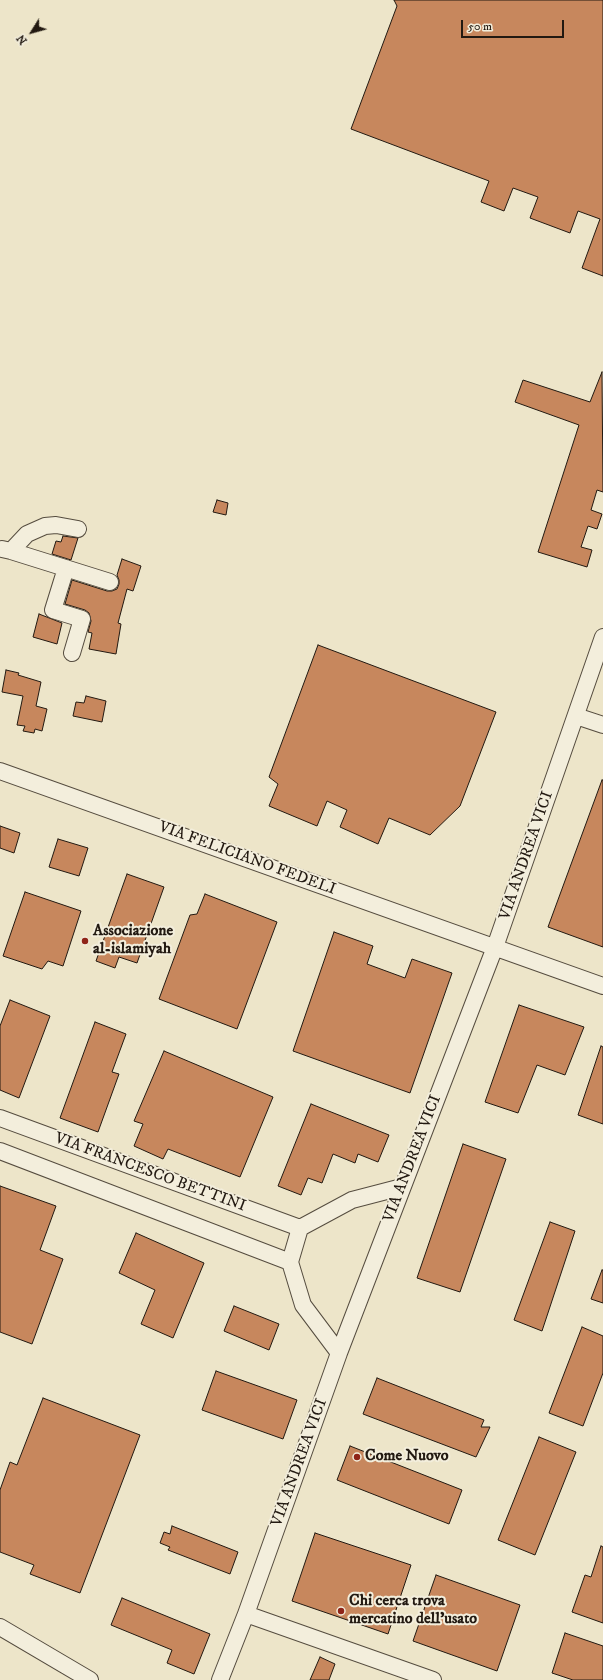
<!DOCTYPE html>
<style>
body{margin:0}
#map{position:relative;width:603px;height:1680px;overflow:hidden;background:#ede5c9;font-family:"IM FELL DW Pica",serif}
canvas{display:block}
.north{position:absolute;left:12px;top:12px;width:40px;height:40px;-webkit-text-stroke:3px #f3eedc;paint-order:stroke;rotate:233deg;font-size:11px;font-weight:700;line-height:16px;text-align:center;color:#221911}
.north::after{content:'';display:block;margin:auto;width:14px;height:18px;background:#221911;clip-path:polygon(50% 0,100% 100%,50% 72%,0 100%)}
.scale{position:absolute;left:461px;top:20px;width:103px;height:18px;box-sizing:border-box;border:2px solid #221911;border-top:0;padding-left:5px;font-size:12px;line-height:14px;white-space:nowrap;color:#221911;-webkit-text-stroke:3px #f3eedc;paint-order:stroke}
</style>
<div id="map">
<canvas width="603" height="1680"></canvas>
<div class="north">N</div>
<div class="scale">50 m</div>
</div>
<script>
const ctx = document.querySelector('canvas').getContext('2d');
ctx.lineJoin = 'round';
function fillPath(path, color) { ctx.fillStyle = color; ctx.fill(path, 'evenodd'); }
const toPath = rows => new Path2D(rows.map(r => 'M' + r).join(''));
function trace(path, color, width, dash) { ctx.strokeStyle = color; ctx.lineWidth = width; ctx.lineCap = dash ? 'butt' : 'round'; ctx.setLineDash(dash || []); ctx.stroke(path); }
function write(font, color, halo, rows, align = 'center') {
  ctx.font = font + ' "IM FELL DW Pica",serif'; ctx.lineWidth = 4; ctx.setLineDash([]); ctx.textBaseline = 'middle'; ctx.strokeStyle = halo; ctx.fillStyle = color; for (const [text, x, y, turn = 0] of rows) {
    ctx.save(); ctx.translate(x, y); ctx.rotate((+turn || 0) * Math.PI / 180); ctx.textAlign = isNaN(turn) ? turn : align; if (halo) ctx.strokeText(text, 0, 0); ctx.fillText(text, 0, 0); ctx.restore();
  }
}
const building = toPath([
 [394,0,603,0,603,276,582,268,600,219,578,211,570,233,530,218,538,197,513,188,504,211,481,202,489,181,351,129,397,6,394,0],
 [602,372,603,492,597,490,591,510,602,514,597,529,588,526,581,547,592,550,587,567,538,552,579,425,515,402,523,380,590,402,602,372],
 [217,500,228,503,226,515,213,512,217,500],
 [63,536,78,538,71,560,52,554,56,541,61,542,63,536],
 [122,559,141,566,133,591,127,589,118,623,121,624,116,654,89,649,92,633,88,632,91,621,89,613,85,610,65,604,72,580,107,591,112,591,117,589,119,584,119,580,117,575,122,559],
 [39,614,62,623,57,644,33,637,39,614],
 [318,645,496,712,460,806,430,835,389,818,378,844,340,827,347,810,327,801,317,826,269,806,278,784,269,777,318,645],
 [6,670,19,673,18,675,41,682,36,706,47,709,42,731,35,729,34,733,23,731,25,726,17,725,23,696,2,692,6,670],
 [86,696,106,701,102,722,73,716,76,702,84,703,86,696],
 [602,780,603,780,603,947,548,927,602,780],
 [0,826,20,833,14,853,0,848,0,826],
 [58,839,88,848,79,876,49,867,58,839],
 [127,874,164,887,137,963,119,957,115,968,96,961,127,874],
 [25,892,81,911,63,966,48,961,42,969,3,956,25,892],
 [205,894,277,922,237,1029,159,999,190,915,197,914,205,894],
 [334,932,373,946,367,964,405,978,412,959,452,973,410,1093,293,1051,334,932],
 [10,1000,50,1016,19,1098,0,1090,0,1026,10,1000],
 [519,1005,584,1027,565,1075,537,1065,518,1113,485,1102,519,1005],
 [95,1022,126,1034,112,1072,119,1074,98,1132,60,1118,95,1022],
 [601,1046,603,1047,603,1124,578,1115,601,1046],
 [164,1051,273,1097,240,1177,168,1149,163,1159,134,1146,143,1124,134,1121,164,1051],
 [311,1104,389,1135,378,1162,358,1154,355,1163,333,1154,322,1183,308,1178,301,1195,278,1186,311,1104],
 [463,1144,506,1159,460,1292,417,1278,463,1144],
 [0,1186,56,1206,40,1250,63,1259,32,1344,0,1332,0,1186],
 [550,1222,575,1231,542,1331,514,1320,550,1222],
 [136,1233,204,1263,173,1338,141,1324,155,1290,119,1273,136,1233],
 [602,1270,603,1270,603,1303,591,1299,602,1270],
 [234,1306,279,1324,269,1350,224,1331,234,1306],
 [582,1327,603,1336,603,1373,583,1426,549,1413,582,1327],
 [216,1371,297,1400,283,1439,202,1410,216,1371],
 [377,1378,484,1420,481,1427,490,1427,476,1457,363,1414,377,1378],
 [43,1398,140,1435,80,1593,30,1574,34,1565,0,1552,0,1490,10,1462,17,1465,43,1398],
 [539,1437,576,1452,535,1555,498,1540,539,1437],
 [350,1446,462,1490,449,1524,337,1480,350,1446],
 [172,1526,238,1552,230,1574,168,1550,170,1547,160,1543,164,1532,170,1534,172,1526],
 [315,1533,411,1565,388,1634,292,1601,315,1533],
 [601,1546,603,1547,603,1623,572,1612,585,1575,591,1577,601,1546],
 [436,1575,520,1605,497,1671,413,1641,436,1575],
 [122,1598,210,1634,194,1674,167,1663,172,1650,111,1625,122,1598],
 [565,1633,603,1646,603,1680,573,1680,552,1673,565,1633],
 [320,1657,335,1664,329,1680,310,1680,320,1657]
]);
fillPath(building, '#c7875d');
trace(building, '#221911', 1);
const minor = toPath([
 [2,549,11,551,27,534,45,526,56,525,78,529],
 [11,551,110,582],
 [66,568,53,610,82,619,72,653],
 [576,716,603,725],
 [0,771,603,986],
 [0,1118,300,1228],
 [0,1151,290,1262],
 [339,1353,303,1305,290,1262,300,1228,352,1200,402,1187],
 [246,1614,433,1680],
 [0,1627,90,1680],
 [220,1680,246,1614,339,1353,495,947,603,637]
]);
trace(minor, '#554c3f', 18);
trace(minor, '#f3eedc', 16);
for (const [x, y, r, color] of [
 [85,941,4,"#8f2418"],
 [357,1457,4,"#8f2418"],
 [341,1611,4,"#8f2418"]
]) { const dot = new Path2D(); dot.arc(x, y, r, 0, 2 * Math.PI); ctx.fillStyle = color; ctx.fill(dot); trace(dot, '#f3eedc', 1.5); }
write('16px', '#221911', '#f3eedc', [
 ["VIA ANDREA VICI",527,856,-71],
 ["VIA FELICIANO FEDELI",247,859,20],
 ["VIA ANDREA VICI",413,1159,-69],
 ["VIA FRANCESCO BETTINI",150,1173,20],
 ["VIA ANDREA VICI",300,1463,-70]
]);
write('bold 16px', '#221911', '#f3eedc', [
 ["Associazione",93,932],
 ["al-islamiyah",93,950],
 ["Come Nuovo",365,1457],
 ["Chi cerca trova",349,1602],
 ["mercatino dell'usato",349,1620]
], 'left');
</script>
